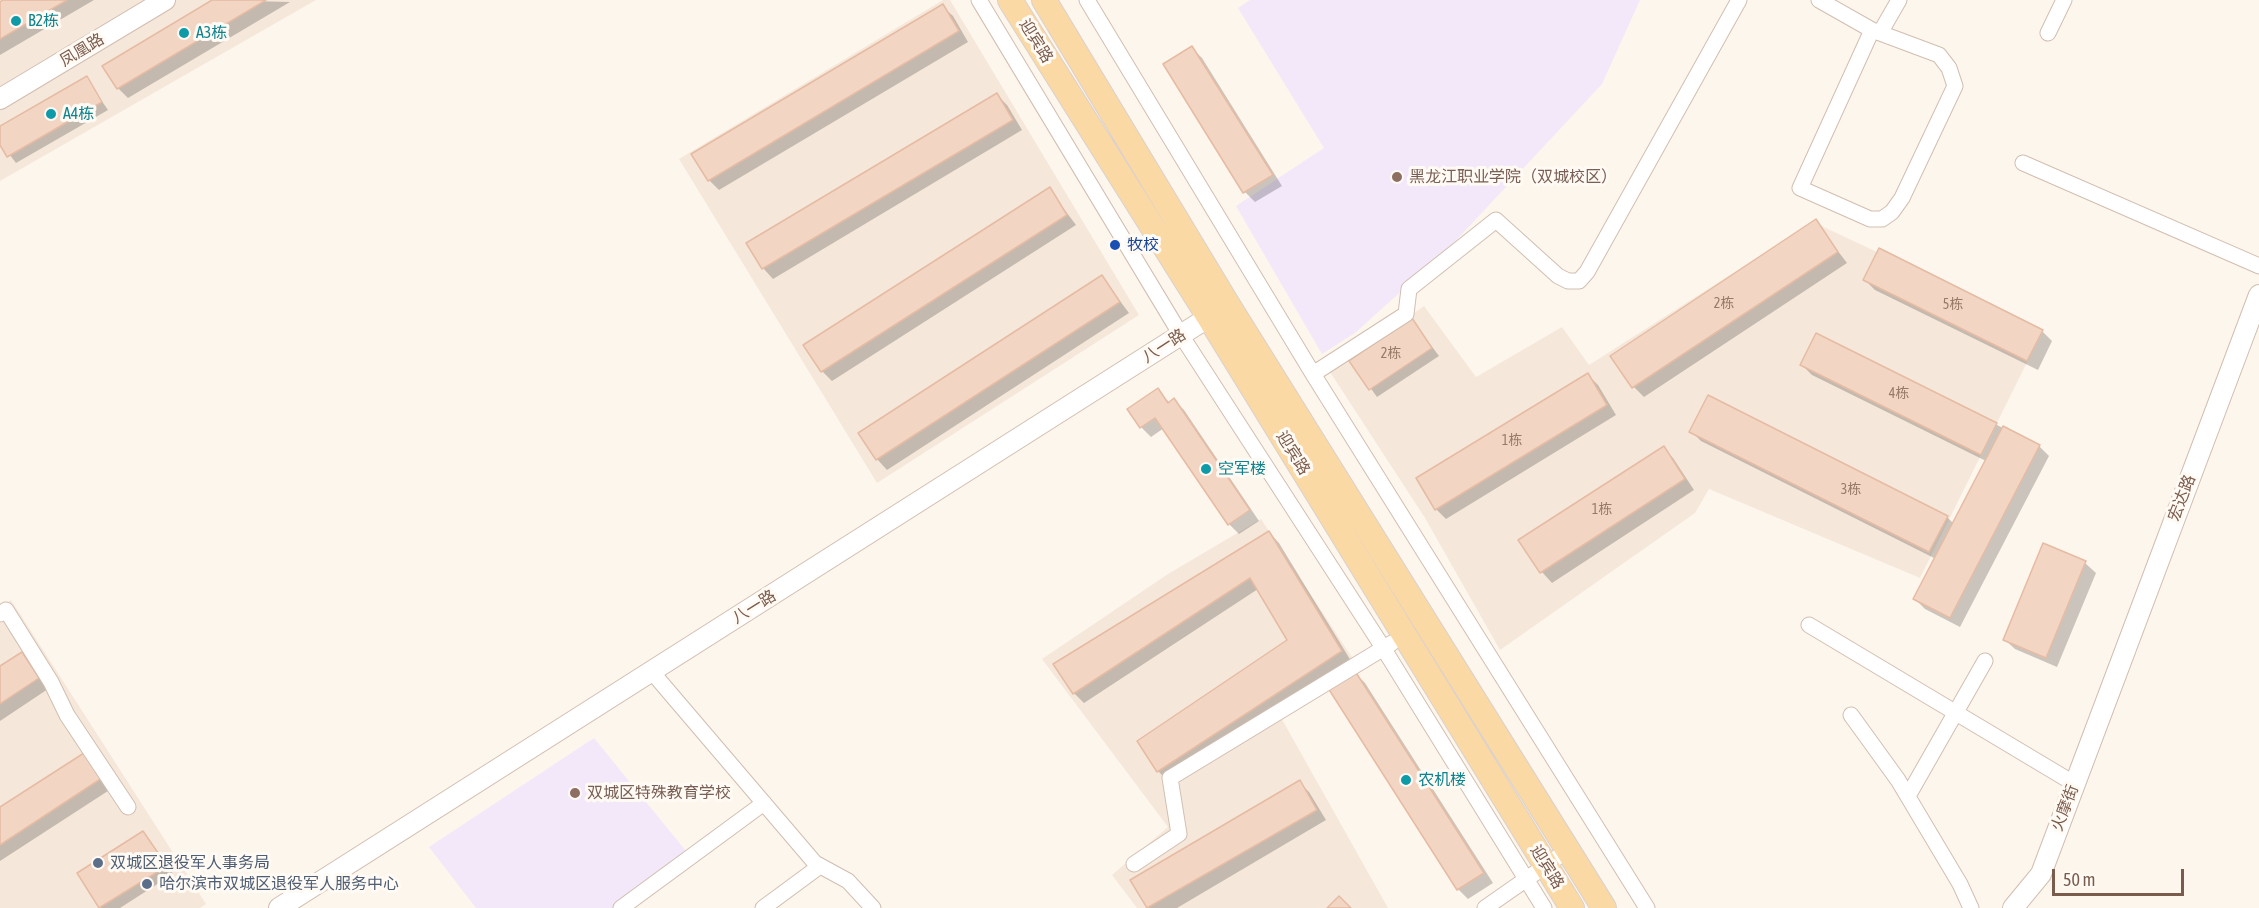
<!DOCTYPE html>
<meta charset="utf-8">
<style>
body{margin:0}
#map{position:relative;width:2259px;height:908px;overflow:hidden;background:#fdf6ec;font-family:"Asap Condensed",sans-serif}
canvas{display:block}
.scale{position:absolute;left:2052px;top:869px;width:132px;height:27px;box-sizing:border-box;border:3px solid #7a5c4d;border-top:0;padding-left:8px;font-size:18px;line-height:21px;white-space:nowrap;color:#7a5c4d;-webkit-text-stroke:4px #fffaf3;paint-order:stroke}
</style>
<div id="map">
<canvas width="2259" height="908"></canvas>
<div class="scale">50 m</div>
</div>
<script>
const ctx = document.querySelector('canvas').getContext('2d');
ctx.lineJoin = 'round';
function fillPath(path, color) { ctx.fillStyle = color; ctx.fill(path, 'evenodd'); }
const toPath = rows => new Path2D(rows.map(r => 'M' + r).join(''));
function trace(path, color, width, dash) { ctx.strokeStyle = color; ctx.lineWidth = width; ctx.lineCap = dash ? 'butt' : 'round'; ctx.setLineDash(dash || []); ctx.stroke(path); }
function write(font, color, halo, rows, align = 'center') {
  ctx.font = font + ' "Asap Condensed","Noto Sans SC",sans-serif'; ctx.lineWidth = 6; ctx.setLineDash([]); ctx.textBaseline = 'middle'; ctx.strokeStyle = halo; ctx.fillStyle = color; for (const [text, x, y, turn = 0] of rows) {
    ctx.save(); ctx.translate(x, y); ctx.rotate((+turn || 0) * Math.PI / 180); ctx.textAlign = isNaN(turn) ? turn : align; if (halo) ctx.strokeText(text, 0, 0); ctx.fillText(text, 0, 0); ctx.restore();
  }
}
fillPath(toPath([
 [0,0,316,0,0,181],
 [943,0,950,0,1139,315,877,483,679,159],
 [1813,222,2043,330,1920,578,1709,489,1695,513,1500,650,1425,518,1330,372,1424,306,1476,377,1562,327,1589,365],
 [1261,519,1353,659,1279,714,1388,908,1137,908,1112,875,1168,827,1042,659,1168,574],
 [11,600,206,904,200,908,0,908,0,607]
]), '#f5e8da');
fillPath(toPath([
 [1250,0,1640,0,1602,84,1449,248,1355,333,1322,354,1236,206,1324,148,1238,8],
 [594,738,690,856,617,908,476,908,429,847]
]), '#f3e8fa');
fillPath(toPath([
 [6,0,94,0,0,55,0,4],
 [215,0,290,2,128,98,118,88],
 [942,6,953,16,968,42,719,190,709,180],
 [1192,48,1202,58,1282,186,1255,202,1245,192,1165,64],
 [86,78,108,110,16,163,0,142,0,128],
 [997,95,1007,105,1022,130,773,279,763,268,748,243],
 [1049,189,1076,225,832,381,822,371],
 [1815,221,1847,263,1644,397,1634,387,1612,356],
 [1102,277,1129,313,887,470,877,459],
 [1865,280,2042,331,2052,341,2038,370,1875,290],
 [1412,320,1439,356,1377,397,1351,361],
 [1817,335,2039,446,2049,456,1960,627,1925,609,1915,599,1936,559,1701,441,1691,431,1947,517,1954,524,1986,461,1812,375,1802,365],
 [1588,375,1598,385,1616,415,1446,519,1436,509],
 [1157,390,1170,403,1174,400,1184,410,1259,521,1239,534,1229,524,1164,428,1151,437,1141,427],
 [1663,448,1673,458,1694,490,1552,583,1542,572,1521,541],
 [1269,532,1279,543,1351,661,1168,781,1158,771,1289,640,1258,589,1084,703,1074,693],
 [2043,545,2085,563,2096,573,2057,667,2015,649,2004,639],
 [22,654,48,689,0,721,0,668],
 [1355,673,1365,683,1493,883,1468,899,1458,889],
 [84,755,111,789,0,861,0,809],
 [1299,782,1309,792,1326,820,1177,908,1149,908,1132,880],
 [143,833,173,874,120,908,101,908,79,874]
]), '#0003');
const building = toPath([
 [3,0,67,0,0,39,0,2,3,0],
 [212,0,266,0,117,89,102,66,212,0],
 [943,4,959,31,708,181,691,154,943,4],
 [1192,46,1273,175,1243,193,1163,64,1192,46],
 [87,76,102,102,7,157,0,145,0,126,87,76],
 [997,93,1013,120,762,269,746,243,997,93],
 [1050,187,1067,215,821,372,803,345,1050,187],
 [1816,219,1838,252,1632,388,1610,356,1816,219],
 [1879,248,2043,330,2027,361,1863,280,1879,248],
 [1102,275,1120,302,876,460,858,433,1102,275],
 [1412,318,1432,348,1369,390,1349,361,1412,318],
 [1816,333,1997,423,1981,455,1800,365,1816,333],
 [1588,373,1607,405,1435,510,1416,478,1588,373],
 [1158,388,1168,403,1174,398,1250,510,1228,525,1155,418,1140,428,1127,409,1158,388],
 [1708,395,1948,516,1929,552,1689,432,1708,395],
 [2003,426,2040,445,1950,618,1913,599,2003,426],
 [1664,446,1685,479,1540,573,1518,540,1664,446],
 [1269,531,1342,651,1157,772,1137,741,1287,640,1250,578,1073,694,1053,664,1269,531],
 [2043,543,2086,561,2046,658,2003,640,2043,543],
 [22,652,39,678,0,704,0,666,22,652],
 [1355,671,1484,873,1457,890,1328,688,1355,671],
 [84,753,102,778,0,845,0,807,84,753],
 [1300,780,1317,810,1147,908,1130,880,1300,780],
 [143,831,167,866,99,908,77,873,143,831],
 [1339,896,1351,908,1327,908,1339,896]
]);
fillPath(building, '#f3d5c3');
trace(building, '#e6bba3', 1.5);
const minor = toPath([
 [979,0,1181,335,1382,646,1544,908],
 [1087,0,1313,374,1647,908],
 [1819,0,1872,30,1939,55,1949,68,1955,86,1902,198,1892,212,1882,219,1870,219,1800,188,1872,30],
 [1880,33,1899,0],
 [2048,33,2064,0],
 [2023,163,2259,266],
 [1313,374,1406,314,1409,289,1496,220,1558,276,1568,281,1579,281,1587,272,1739,0],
 [0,614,6,610,51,682,67,715,128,807],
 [1809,625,2075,784],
 [652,672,815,863,848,881,873,908],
 [1851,715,1898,780,1960,884,1971,908],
 [1908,796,1985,661],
 [1134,864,1179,834,1170,778,1392,643],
 [621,908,764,803],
 [763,908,820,866],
 [1485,908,1568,850]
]);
const tertiary = toPath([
 [0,99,165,0],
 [279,908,1220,310],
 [2013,908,2041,874,2259,295]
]);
const primary = toPath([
 [1010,0,1209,317,1572,908],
 [1044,0,1228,305,1604,908]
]);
trace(minor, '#d1beb0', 17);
trace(tertiary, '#d1beb0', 22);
trace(primary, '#dad1cd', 26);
trace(minor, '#fff', 15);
trace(tertiary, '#fff', 20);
trace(primary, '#fbd9a5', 24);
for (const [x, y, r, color] of [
 [16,21,6,"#0f9aa8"],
 [184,33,6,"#0f9aa8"],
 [51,114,6,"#0f9aa8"],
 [1397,177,6,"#8d6e63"],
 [1115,245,6,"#1a4fb4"],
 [1206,469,6,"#0f9aa8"],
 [1406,780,6,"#0f9aa8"],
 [575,793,6,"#8d6e63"],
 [98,863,6,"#5c6f8a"],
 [147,884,6,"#5c6f8a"]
]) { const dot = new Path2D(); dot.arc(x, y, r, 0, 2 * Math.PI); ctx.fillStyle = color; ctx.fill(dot); trace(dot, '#fffaf3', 2); }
write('14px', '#987a6a', null, [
 ["2栋",1724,304],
 ["5栋",1953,305],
 ["2栋",1391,354],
 ["4栋",1899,394],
 ["1栋",1512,441],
 ["3栋",1851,490],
 ["1栋",1602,510]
]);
write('16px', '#0d838f', '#fffaf3', [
 ["B2栋",28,21],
 ["A3栋",196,33],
 ["A4栋",63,114],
 ["空军楼",1218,469],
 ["农机楼",1418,780]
], 'left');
write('16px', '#7a5c4d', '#fffaf3', [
 ["迎宾路",1036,41,58],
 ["凤凰路",82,50,-31],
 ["八一路",1164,346,-33],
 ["迎宾路",1293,453,58],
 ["宏达路",2182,498,-69],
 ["八一路",754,607,-32],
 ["火摩街",2065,808,-69],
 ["迎宾路",1547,867,58]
]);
write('16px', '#785e54', '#fffaf3', [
 ["黑龙江职业学院（双城校区）",1409,177],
 ["双城区特殊教育学校",587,793]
], 'left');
write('16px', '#164399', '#fffaf3', [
 ["牧校",1127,245]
], 'left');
write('16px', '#4e5e75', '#fffaf3', [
 ["双城区退役军人事务局",110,863],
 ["哈尔滨市双城区退役军人服务中心",159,884]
], 'left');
</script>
